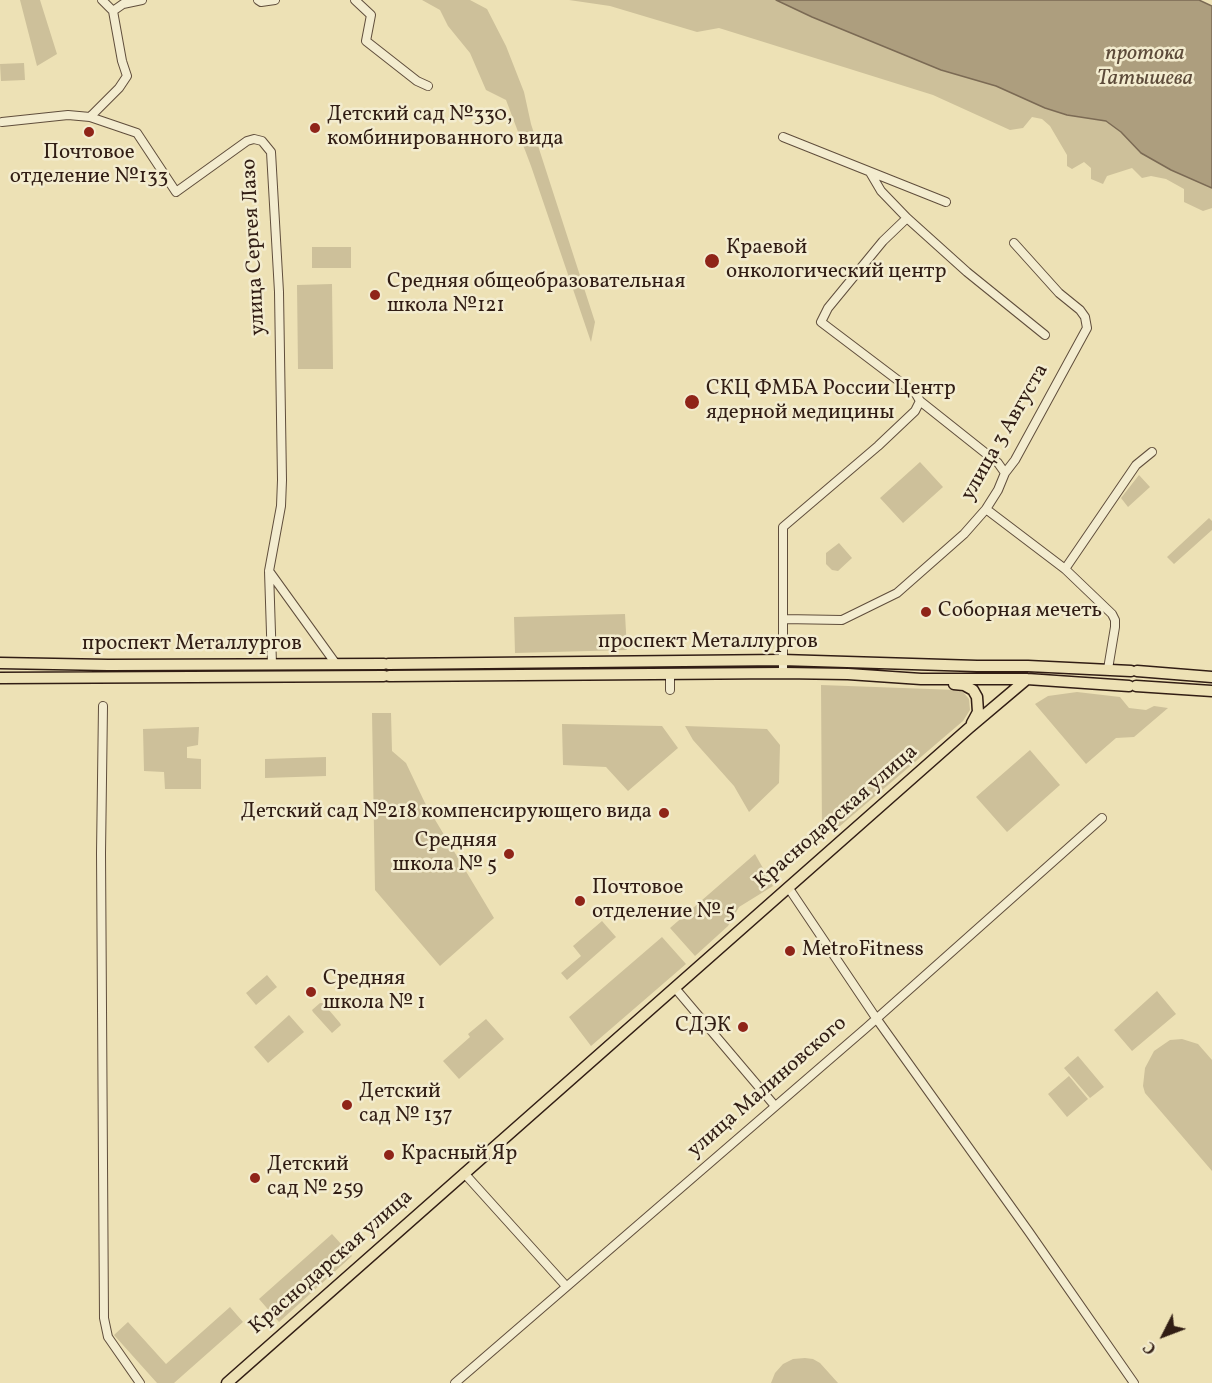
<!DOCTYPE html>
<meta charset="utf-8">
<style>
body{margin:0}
#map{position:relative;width:1212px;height:1383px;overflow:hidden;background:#ede1b5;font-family:Vollkorn,serif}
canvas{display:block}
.north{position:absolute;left:1134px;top:1305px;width:60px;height:60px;-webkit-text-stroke:4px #f3eccf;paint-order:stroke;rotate:228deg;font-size:16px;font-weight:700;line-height:24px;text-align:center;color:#311d14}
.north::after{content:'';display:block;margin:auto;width:21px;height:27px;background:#311d14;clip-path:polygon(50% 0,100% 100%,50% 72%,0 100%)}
</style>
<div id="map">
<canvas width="1212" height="1383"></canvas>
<div class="north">С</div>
</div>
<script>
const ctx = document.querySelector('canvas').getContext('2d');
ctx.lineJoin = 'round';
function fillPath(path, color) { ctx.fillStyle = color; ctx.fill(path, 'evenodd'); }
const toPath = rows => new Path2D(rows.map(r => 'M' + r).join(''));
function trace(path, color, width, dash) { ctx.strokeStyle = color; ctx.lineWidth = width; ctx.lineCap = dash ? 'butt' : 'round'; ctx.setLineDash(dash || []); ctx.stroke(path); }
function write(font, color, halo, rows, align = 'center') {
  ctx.font = font + ' Vollkorn,serif'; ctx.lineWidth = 5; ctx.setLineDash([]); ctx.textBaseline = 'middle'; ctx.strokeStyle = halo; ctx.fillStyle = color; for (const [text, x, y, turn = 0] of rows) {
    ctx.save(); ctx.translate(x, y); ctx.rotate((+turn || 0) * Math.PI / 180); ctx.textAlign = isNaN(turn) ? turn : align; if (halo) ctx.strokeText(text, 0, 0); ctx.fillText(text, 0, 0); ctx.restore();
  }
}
fillPath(toPath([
 [20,0,40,0,57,54,37,66],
 [422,0,470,0,487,9,506,46,524,92,531,124,595,322,591,342,531,166,506,100,486,90,470,53,448,26,440,10],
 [569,0,776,0,812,17,941,70,996,86,1045,108,1067,115,1106,121,1121,132,1141,153,1171,170,1212,188,1212,208,1203,211,1184,202,1184,189,1166,179,1151,176,1142,178,1132,168,1107,176,1103,184,1091,179,1091,168,1084,162,1072,169,1067,166,1067,155,1050,126,1042,119,1032,117,1023,128,1010,130,933,95,719,28,697,32,610,6],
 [24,63,25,80,1,81,0,64],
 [312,247,351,247,351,268,312,268],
 [332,284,333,369,298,369,297,285],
 [920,462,943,487,903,523,880,498],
 [1139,475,1150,487,1128,507,1121,498],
 [1209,518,1212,521,1212,530,1174,564,1167,557],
 [839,543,852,558,838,571,832,570,826,564,826,553],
 [625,614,627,650,515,653,514,617],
 [821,685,957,690,963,692,969,699,970,710,963,721,840,826,822,835],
 [1077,692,1120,697,1129,708,1146,710,1154,706,1168,708,1134,737,1116,738,1086,764,1035,704,1048,696],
 [372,713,391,713,392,751,406,763,425,803,494,918,440,966,375,890],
 [562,724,662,726,678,748,628,791,606,767,563,765],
 [685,726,767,729,780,745,779,783,749,812,734,786,693,740],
 [199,727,198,745,187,747,187,758,201,759,201,789,165,789,164,772,144,771,143,729],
 [1030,750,1060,785,1007,832,976,797],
 [326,757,326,776,265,778,265,759],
 [755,854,773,886,739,907,728,926,695,956,670,928],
 [602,921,616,937,567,980,561,973,581,956,573,946],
 [662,937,686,964,591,1046,569,1017],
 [267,975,277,987,256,1005,246,993],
 [1157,991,1176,1014,1132,1051,1114,1030],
 [320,1003,323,1003,340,1023,341,1025,332,1033,313,1012,312,1010],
 [289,1015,304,1032,268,1063,254,1047],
 [486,1019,504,1039,459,1079,443,1061,470,1037,468,1034],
 [1182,1039,1198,1044,1212,1060,1212,1171,1145,1093,1143,1086,1145,1068,1154,1051,1170,1040],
 [1078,1056,1104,1087,1090,1098,1064,1068],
 [1069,1076,1088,1099,1067,1117,1048,1094],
 [332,1234,352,1256,279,1322,259,1299],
 [230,1307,243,1322,174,1383,157,1383,114,1335,128,1322,166,1364],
 [805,1358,813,1359,820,1363,838,1383,771,1383,775,1373,783,1364,793,1359]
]), '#cdc09a');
const water = toPath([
 [776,0,1199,0,1212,6,1212,188,1171,170,1141,153,1121,132,1106,121,1067,115,1045,108,996,86,941,70,812,17,776,0]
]);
fillPath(water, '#ad9e7e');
trace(water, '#7b6a54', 1.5);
const minor = toPath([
 [258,0,261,2,275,0],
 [355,0,371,15,366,41,417,81,428,86],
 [113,11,123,4,142,0],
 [90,117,119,88,127,76,122,61,113,11,102,0],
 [2,122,68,115,90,117,137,133,176,192,247,141,254,139,262,141,271,152,279,292,282,480,281,506,269,571,272,664],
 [783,137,946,202],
 [871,174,881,191,907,218,967,272,1045,335],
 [907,218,883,241,828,308,821,322,916,394,920,401,998,463,1005,473],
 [986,509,1065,569,1112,614,1115,620,1115,627,1108,669],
 [1065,569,1136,465,1152,452],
 [269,571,336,664],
 [783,619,842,620,897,593,964,534,986,509,998,490,1005,473,1015,460,1087,328,1085,317,1080,310,1059,293,1014,243],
 [670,673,670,690],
 [783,673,783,527,878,446,915,411,920,401],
 [103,706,101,853,104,1318,108,1337,140,1383],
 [788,887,876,1018,1029,1232,1134,1383],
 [675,988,775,1106],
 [464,1173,566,1286],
 [455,1383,866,1028,1102,818]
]);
const major = toPath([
 [0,663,108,665,384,664],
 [388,664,782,660,977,666,1028,666,1131,671],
 [1137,671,1212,677],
 [389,676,783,673,848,674,921,679,1027,679,1129,686],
 [0,678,384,676],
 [954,684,964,685,973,690,977,697,978,712,972,723],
 [1136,686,1212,691],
 [227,1383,969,728,1027,679]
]);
trace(minor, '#604e3c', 10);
trace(major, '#311d14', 13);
trace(minor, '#f3eccf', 8);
trace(major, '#ede1b5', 10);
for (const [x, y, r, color] of [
 [315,128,6,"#8f2418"],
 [89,132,6,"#8f2418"],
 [712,261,8,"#8f2418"],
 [375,295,6,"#8f2418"],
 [692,402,8,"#8f2418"],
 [926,612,6,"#8f2418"],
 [664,813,6,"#8f2418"],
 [509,854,6,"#8f2418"],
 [580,901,6,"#8f2418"],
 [790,951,6,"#8f2418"],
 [311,992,6,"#8f2418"],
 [743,1027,6,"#8f2418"],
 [347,1105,6,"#8f2418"],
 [389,1155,6,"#8f2418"],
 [255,1178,6,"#8f2418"]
]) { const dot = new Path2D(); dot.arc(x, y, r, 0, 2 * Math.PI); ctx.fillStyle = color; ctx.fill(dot); trace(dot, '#f3eccf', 2); }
write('21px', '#311d14', '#f3eccf', [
 ["Детский сад №330,",327,116],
 ["комбинированного вида",327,140],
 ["Почтовое",89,154,"center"],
 ["отделение №133",89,178,"center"],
 ["Краевой",726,249],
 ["онкологический центр",726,273],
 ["Средняя общеобразовательная",387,283],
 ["школа №121",387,307],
 ["СКЦ ФМБА России Центр",706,390],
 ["ядерной медицины",706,414],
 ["Соборная мечеть",938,612],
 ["Детский сад №218 компенсирующего вида",652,813,"right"],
 ["Средняя",497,842,"right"],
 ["школа № 5",497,866,"right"],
 ["Почтовое",592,889],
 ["отделение № 5",592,913],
 ["MetroFitness",802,951],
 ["Средняя",323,980],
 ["школа № 1",323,1004],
 ["СДЭК",731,1027,"right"],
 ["Детский",359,1093],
 ["сад № 137",359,1117],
 ["Красный Яр",401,1155],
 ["Детский",267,1166],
 ["сад № 259",267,1190]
], 'left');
write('21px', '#311d14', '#f3eccf', [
 ["улица Сергея Лазо",255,247,-93],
 ["улица 3 Августа",1006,433,-60],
 ["проспект Металлургов",708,643],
 ["проспект Металлургов",192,645],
 ["Краснодарская улица",837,818,-41],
 ["улица Малиновского",768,1088,-41],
 ["Краснодарская улица",332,1263,-41]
]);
write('italic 22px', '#5c4a39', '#f3eccf', [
 ["протока",1145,55],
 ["Татышева",1145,80]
]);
</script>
